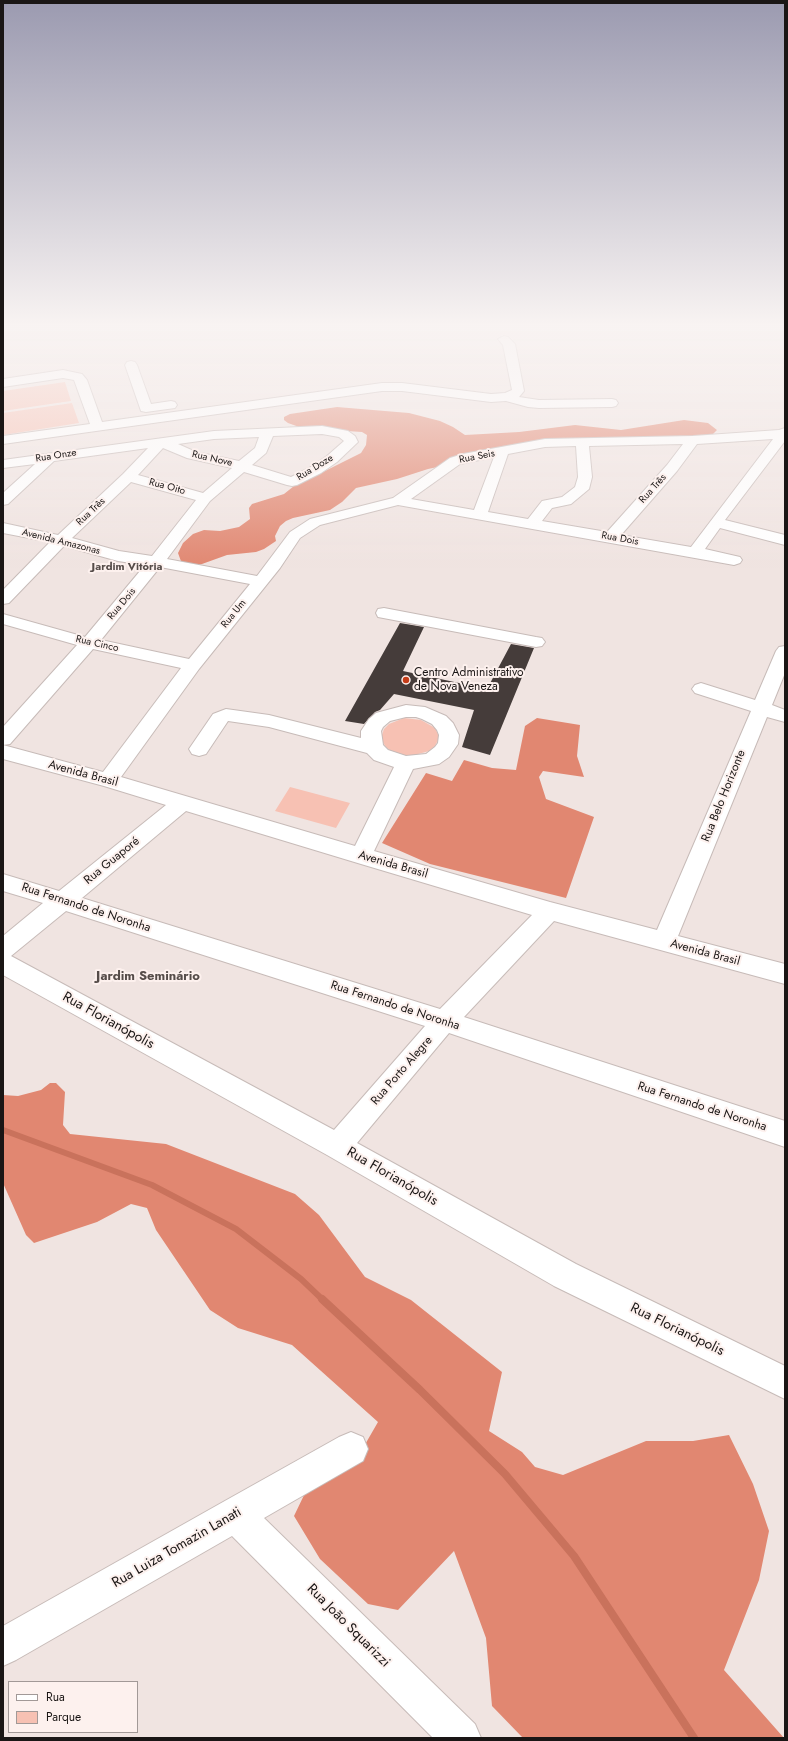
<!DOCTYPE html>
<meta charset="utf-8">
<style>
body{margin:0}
#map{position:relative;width:788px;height:1741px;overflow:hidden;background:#f0e4e1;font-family:Jost,sans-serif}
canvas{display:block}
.frame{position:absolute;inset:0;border:4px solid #1a1615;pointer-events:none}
.legend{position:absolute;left:8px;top:1681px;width:130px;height:52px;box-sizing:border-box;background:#fdf1ee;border:1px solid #a29997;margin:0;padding:5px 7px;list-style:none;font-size:12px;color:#1a1615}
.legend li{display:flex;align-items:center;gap:8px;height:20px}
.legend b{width:20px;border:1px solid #a29997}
</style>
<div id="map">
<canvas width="788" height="1741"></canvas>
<div class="frame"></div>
<ul class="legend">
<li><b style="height:5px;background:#fff"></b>Rua</li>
<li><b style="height:11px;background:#f7c1b3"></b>Parque</li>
</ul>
</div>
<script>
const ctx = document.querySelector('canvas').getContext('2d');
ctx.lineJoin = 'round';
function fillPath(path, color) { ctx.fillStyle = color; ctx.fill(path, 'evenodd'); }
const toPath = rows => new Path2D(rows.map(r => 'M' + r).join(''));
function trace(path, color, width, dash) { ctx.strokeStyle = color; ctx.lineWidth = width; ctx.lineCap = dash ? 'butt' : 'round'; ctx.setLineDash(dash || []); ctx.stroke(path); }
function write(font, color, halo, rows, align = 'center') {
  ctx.font = font + ' Jost,sans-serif'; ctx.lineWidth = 4; ctx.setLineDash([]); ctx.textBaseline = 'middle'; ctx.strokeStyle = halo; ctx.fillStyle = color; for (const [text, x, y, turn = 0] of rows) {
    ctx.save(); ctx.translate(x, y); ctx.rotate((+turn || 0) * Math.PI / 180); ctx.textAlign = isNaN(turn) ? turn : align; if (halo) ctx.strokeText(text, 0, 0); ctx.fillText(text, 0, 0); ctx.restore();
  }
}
fillPath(toPath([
 [65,382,71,401,3,411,3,391],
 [72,403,79,423,3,435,3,413],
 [404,718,421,720,435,728,438,734,438,740,435,746,429,751,411,756,401,755,392,752,386,747,382,741,382,735,384,729,389,724],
 [290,787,350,803,336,828,275,811]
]), '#f7c1b3');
fillPath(toPath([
 [337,407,409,413,440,421,453,427,465,435,519,432,575,425,621,430,684,420,708,423,717,430,713,434,699,436,533,447,428,469,397,479,356,488,342,502,330,510,293,518,286,521,280,526,275,536,276,541,264,549,256,552,227,555,202,564,191,566,182,564,178,553,183,543,193,534,204,530,220,531,239,527,250,519,249,508,252,504,284,494,304,478,325,471,361,453,366,445,367,435,362,432,302,428,288,423,284,420,284,417,290,414],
 [537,718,580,725,577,756,584,777,543,771,539,777,546,799,594,817,566,898,430,864,382,843,426,773,452,781,464,760,492,768,516,770,525,726],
 [50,1083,56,1083,65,1092,63,1125,70,1134,166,1144,295,1194,319,1215,365,1277,411,1300,502,1372,489,1431,522,1452,535,1467,563,1475,646,1441,693,1441,729,1435,753,1484,769,1531,759,1580,724,1670,784,1738,523,1738,492,1706,486,1638,454,1551,398,1610,368,1604,320,1559,294,1516,306,1491,363,1448,378,1422,292,1345,238,1328,210,1310,156,1230,147,1208,131,1204,97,1222,34,1243,26,1235,3,1183,3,1095,18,1096,41,1090]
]), '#e18771');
trace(toPath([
 [3,1130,152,1185,236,1229,301,1279,323,1300]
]), '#c9725c', 6);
trace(toPath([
 [322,1299,420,1390,505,1474,574,1556,694,1738]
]), '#c9725c', 8);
fillPath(toPath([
 [400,623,424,627,403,671,487,689,511,644,534,648,490,755,462,747,474,710,394,694,380,710,375,712,364,724,345,721]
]), '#453c3a');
const minor = toPath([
 [504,336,508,337,515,344,524,391,519,397,539,400,612,399,616,400,618,403,616,406,612,407,539,408,528,407,506,401,491,402,402,391,382,391,3,444,3,436,90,424,74,380,63,378,3,387,3,379,63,370,82,374,87,380,102,422,382,383,402,383,491,394,505,393,512,390,503,345,498,339,504,336],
 [131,361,135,362,137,365,151,404,171,401,175,402,177,405,175,408,146,412,141,411,125,365,127,362,131,361],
 [322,426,348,431,355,436,358,442,337,462,321,473,297,485,292,486,287,485,244,472,210,501,167,559,257,576,290,532,310,519,393,498,450,458,463,454,545,439,693,436,779,430,785,428,785,441,725,520,785,535,785,545,720,528,705,549,740,557,742,560,740,563,734,565,398,505,320,525,300,538,280,568,199,669,121,777,355,846,394,767,374,760,367,753,269,727,228,721,206,754,199,756,192,754,189,749,213,714,226,709,269,715,361,738,361,731,369,719,376,713,406,705,425,707,446,716,453,723,459,735,458,744,449,757,439,764,413,769,374,851,550,902,657,930,751,711,695,693,692,689,695,685,701,683,755,700,776,651,779,647,785,646,785,673,772,705,785,710,785,722,767,717,678,936,785,964,785,984,554,921,464,1017,785,1121,785,1147,449,1033,357,1143,576,1264,785,1366,785,1399,554,1286,327,1155,3,975,3,936,43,903,3,891,3,874,59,891,166,805,104,786,3,759,3,727,77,645,3,624,3,614,85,637,145,565,118,561,64,546,9,603,3,604,3,590,50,542,3,533,3,523,58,535,123,474,148,448,54,461,8,504,3,505,3,493,35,464,3,468,3,460,214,431,322,426],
 [322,434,339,437,344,441,327,456,311,467,291,477,252,465,266,453,273,436,322,434],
 [259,437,255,448,239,461,196,452,178,444,214,439,259,437],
 [773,439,691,547,621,535,677,471,697,444,773,439],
 [683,444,667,465,607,532,542,521,552,508,571,504,589,489,592,477,589,446,683,444],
 [576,446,578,477,575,487,562,497,542,501,528,519,488,512,508,454,545,447,576,446],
 [163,448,187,458,232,468,203,493,138,475,163,448],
 [494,457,474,510,411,499,460,464,494,457],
 [131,482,196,500,152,556,119,551,72,538,131,482],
 [160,567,250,584,189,659,101,640,160,567],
 [93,649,181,668,103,772,3,745,10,744,93,649],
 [406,717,416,717,422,719,432,724,437,730,439,735,438,743,435,747,426,754,406,756,388,750,383,745,381,731,383,727,390,721,406,717],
 [186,811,361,864,532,915,440,1009,82,898,186,811],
 [66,911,425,1026,334,1130,11,956,66,911],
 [384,608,536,637,542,638,545,642,542,646,536,647,378,617,376,613,378,609,384,608],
 [351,1432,363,1437,368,1449,363,1461,264,1518,475,1724,481,1738,433,1738,232,1536,16,1660,3,1666,3,1626,223,1502,339,1437,351,1432]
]);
trace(minor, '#c7bbb8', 2);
fillPath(minor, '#fff');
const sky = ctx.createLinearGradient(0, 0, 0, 568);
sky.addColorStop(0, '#9b9ab0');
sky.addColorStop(0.57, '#f8f3f2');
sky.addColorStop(1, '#f8f3f200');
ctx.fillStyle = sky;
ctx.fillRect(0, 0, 788, 568);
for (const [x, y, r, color] of [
 [406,680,4,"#c63d19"]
]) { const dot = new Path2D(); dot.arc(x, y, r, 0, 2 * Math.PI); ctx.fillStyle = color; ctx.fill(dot); trace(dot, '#fdf1ee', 1.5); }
write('10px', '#1a1615', '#fdf1ee', [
 ["Rua Onze",56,456,-9],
 ["Rua Seis",477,457,-11],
 ["Rua Nove",212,459,13],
 ["Rua Doze",315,468,-31],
 ["Rua Oito",167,487,15],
 ["Rua Três",653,489,-48],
 ["Rua Três",91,512,-43],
 ["Rua Dois",620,539,10],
 ["Avenida Amazonas",61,542,14],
 ["Rua Dois",122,604,-50],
 ["Rua Um",234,614,-51],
 ["Rua Cinco",97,644,13]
]);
write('bold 11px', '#554c49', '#fdf1ee', [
 ["Jardim Vitória",127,567]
]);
write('12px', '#1a1615', '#fdf1ee', [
 ["Centro Administrativo",414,673],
 ["de Nova Veneza",414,687]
], 'left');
write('12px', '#1a1615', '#fdf1ee', [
 ["Avenida Brasil",83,774,15],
 ["Rua Belo Horizonte",724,796,-68],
 ["Rua Guaporé",112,861,-39],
 ["Avenida Brasil",393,865,16],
 ["Rua Fernando de Noronha",86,908,18],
 ["Avenida Brasil",705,953,15],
 ["Rua Fernando de Noronha",395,1006,18],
 ["Rua Porto Alegre",402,1071,-49],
 ["Rua Fernando de Noronha",702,1107,18]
]);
write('bold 13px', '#554c49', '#fdf1ee', [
 ["Jardim Seminário",148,977]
]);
write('14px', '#1a1615', '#fdf1ee', [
 ["Rua Florianópolis",108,1021,29],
 ["Rua Florianópolis",392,1177,30],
 ["Rua Florianópolis",677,1330,26],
 ["Rua Luiza Tomazin Lanati",177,1548,-30],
 ["Rua João Squarizzi",348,1626,45]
]);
</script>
